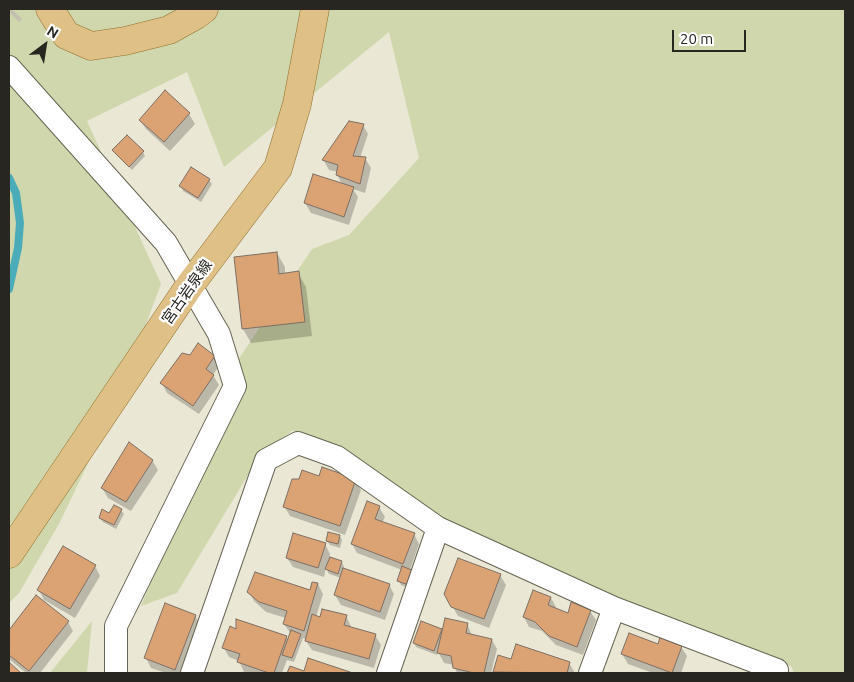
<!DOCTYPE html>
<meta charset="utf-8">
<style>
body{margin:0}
#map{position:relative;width:854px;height:682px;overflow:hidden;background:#eae7d5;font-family:Ubuntu,sans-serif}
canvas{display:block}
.frame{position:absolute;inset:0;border:10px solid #272620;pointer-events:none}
.north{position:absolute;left:20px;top:20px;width:50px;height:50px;-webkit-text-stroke:4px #fff;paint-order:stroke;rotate:31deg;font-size:14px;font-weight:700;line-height:20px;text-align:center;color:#272620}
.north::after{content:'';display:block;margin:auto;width:18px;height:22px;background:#272620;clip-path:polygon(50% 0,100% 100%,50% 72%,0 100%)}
.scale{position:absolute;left:672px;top:30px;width:74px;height:22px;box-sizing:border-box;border:2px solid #272620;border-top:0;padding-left:6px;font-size:15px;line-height:18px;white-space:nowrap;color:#272620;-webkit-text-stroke:4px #fff;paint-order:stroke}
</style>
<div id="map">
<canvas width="854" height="682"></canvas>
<div class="frame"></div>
<div class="north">N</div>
<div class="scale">20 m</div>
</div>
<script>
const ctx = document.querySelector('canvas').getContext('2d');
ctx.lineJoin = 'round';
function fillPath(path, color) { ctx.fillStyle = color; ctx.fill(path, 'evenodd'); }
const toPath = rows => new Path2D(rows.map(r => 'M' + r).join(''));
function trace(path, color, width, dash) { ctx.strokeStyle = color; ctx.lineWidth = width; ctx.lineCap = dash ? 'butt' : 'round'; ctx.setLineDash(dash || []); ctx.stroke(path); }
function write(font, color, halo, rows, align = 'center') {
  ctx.font = font + ' Ubuntu,"Noto Sans JP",sans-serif'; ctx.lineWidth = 4.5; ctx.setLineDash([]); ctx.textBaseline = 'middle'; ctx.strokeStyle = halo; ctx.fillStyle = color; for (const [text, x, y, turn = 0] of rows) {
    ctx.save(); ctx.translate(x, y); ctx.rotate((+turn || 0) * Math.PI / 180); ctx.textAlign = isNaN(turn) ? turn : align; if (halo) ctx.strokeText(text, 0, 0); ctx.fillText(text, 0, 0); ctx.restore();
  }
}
fillPath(toPath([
 [9,9,845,9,845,673,794,673,791,666,674,623,583,581,488,542,424,508,293,430,260,455,177,593,141,606,236,363,312,249,349,235,419,158,389,32,224,167,187,72,87,121,161,284,115,407,60,522,19,593,9,603],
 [92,621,87,673,50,673]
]), '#d1d7ac');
fillPath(toPath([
 [165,92,189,114,195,124,170,151,146,129,140,120],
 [349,123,363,125,368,134,360,158,365,158,371,168,365,193,353,189,358,197,349,225,311,213,305,203,342,184,337,175,338,172,329,170,324,161],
 [113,150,143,152,145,156,132,170],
 [209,180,212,184,201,202,183,191,181,186],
 [277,253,285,267,285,274,298,273,306,287,312,336,251,343,243,329],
 [191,356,214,356,219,366,213,375,219,385,199,414,167,393,162,383],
 [152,460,158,470,131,511,108,498,102,488],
 [355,480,361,490,345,535,290,516,284,506],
 [379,507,385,517,382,523,414,534,419,544,410,570,411,589,401,585,399,581,402,570,357,553,352,544],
 [121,510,124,514,116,529,103,522,100,518],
 [340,536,342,540,340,548,330,545,327,541],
 [325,544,330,554,329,558,342,562,344,567,343,569,389,585,394,594,385,620,341,605,335,595,341,578,329,574,326,568,324,577,293,567,287,558],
 [95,566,100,576,75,618,44,600,39,590],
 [500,575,506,585,489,628,458,616,445,594],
 [318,584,323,594,316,617,321,618,346,616,351,626,351,628,375,635,381,645,374,668,312,650,306,641,307,639,303,638,294,662,287,660,282,673,248,673,244,672,239,661,229,657,224,648,237,631,286,637,288,641,291,634,284,624,286,618,266,612,254,601,249,592,311,591],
 [36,597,68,622,73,631,40,673,26,673,9,659,9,632],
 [551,598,556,607,555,609,568,614,590,611,596,620,583,655,556,645,542,631,529,627,524,617],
 [195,616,201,625,182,673,166,673,151,668,146,658],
 [467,624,472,635,492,640,497,649,491,673,457,673,454,665,444,663,438,652,437,655,416,647,414,643,441,630,443,633],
 [658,645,681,647,687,656,681,673,653,673,628,664,622,654],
 [499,656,512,660,569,663,575,673,495,673],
 [309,660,349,673,289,673,291,668,304,673]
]), '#0003');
trace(toPath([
 [9,178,16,193,20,223,18,248,9,289]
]), '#4bacb9', 8);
const building = toPath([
 [165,90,190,113,164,142,139,120,165,90],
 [349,121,364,124,353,156,366,157,360,184,336,175,338,165,322,160,349,121],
 [127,135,144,151,129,167,112,150,127,135],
 [191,167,210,179,198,198,179,186,191,167],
 [313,174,354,187,344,217,304,203,313,174],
 [277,252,279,274,299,271,305,322,242,329,234,257,277,252],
 [198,343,215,356,206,369,214,375,193,406,160,383,182,353,190,355,198,343],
 [129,442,153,460,126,502,101,488,129,442],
 [322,467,356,479,340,526,283,507,292,479,299,479,302,470,319,476,322,467],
 [367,501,380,506,375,519,415,533,403,564,351,544,367,501],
 [114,505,122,509,114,525,99,518,102,509,109,513,114,505],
 [328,532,340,535,338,544,326,541,328,532],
 [293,533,326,543,318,568,286,558,293,533],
 [63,546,96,565,70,609,37,590,63,546],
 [330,557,342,561,338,574,325,569,330,557],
 [458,558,501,574,484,619,451,607,444,594,458,558],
 [402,566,414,571,409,585,397,581,402,566],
 [343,568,390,584,380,612,334,595,343,568],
 [255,572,310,590,312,582,318,583,304,631,283,624,287,611,259,602,247,592,255,572],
 [533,590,551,597,548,605,568,613,571,602,591,610,577,647,549,636,535,622,523,617,533,590],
 [36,595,69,621,29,671,9,655,9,630,36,595],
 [165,603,196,615,175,670,144,658,165,603],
 [322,609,347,615,344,625,376,634,369,659,305,641,312,614,320,617,322,609],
 [445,618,468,623,466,633,492,639,484,673,474,673,453,668,451,656,437,653,445,618],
 [236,619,287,636,274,673,269,673,237,662,240,654,222,648,230,626,236,629,236,619],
 [421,621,442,629,434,651,413,643,421,621],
 [291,630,301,634,292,658,282,655,291,630],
 [629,633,658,644,660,637,682,646,672,673,621,654,629,633],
 [516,644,570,662,567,673,493,672,498,655,511,659,516,644],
 [308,658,353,673,287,673,290,666,304,671,308,658],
 [9,662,21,673,9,673,9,662]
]);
fillPath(building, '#dba273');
trace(building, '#7d6f64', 1);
trace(toPath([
 [9,12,12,9]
]), '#c3c0b1', 28, [28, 14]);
const minor = toPath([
 [9,67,166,243,219,334,235,386,116,626,116,673],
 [192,673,266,460,298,443,337,457,438,528,614,608,777,670,776,673],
 [388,673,438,528],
 [590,673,614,608]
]);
const primary = toPath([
 [50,9,66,35,91,46,125,41,169,30,196,15,204,9],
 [9,554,190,285,278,168,297,104,315,9]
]);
trace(minor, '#676454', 24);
trace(primary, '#906f2e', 29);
trace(minor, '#fff', 22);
trace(primary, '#dfc086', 28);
write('15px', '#272620', '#fff', [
 ["宮古岩泉線",187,292,-55]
]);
</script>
